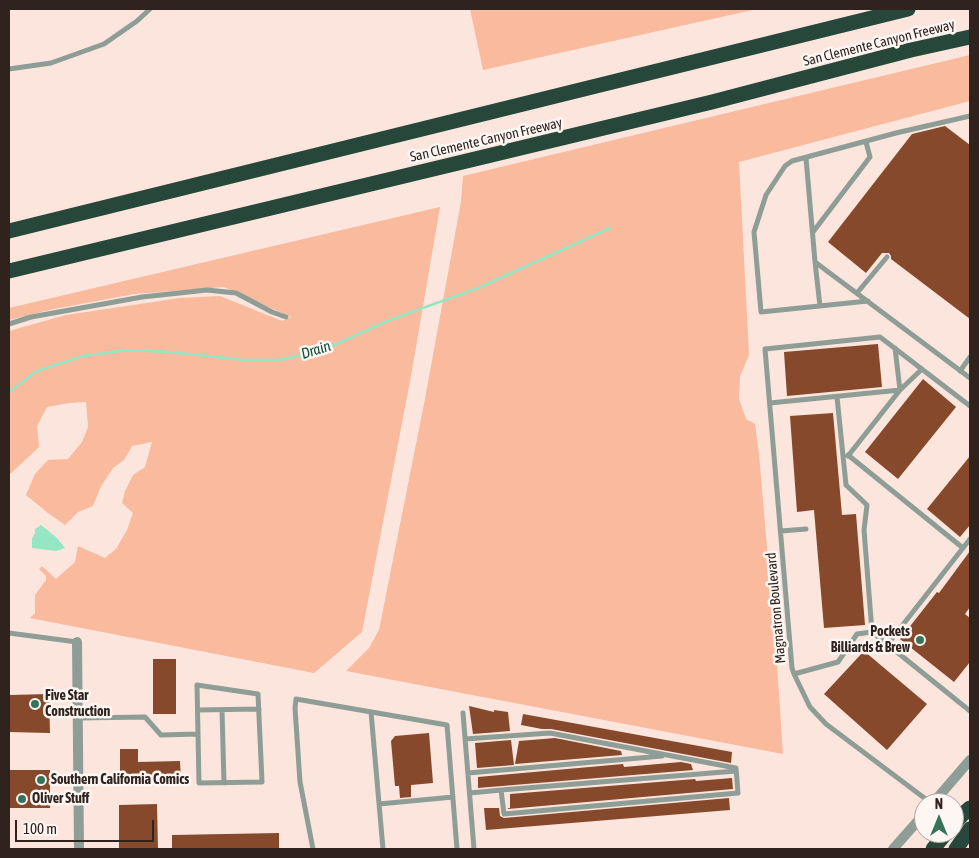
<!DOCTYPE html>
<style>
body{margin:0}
#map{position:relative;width:979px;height:858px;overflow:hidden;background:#fbe5dc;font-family:"Asap Condensed",sans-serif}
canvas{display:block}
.frame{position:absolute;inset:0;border:10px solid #30231d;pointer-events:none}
.north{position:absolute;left:914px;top:793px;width:50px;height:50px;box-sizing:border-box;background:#fdf6f3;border:1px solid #aba29d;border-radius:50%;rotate:0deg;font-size:14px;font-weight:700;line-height:20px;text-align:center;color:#30231d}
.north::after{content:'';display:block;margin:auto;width:18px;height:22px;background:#37725b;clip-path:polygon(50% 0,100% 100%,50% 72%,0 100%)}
.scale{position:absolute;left:15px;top:820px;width:139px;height:22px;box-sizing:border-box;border:2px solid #30231d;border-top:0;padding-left:6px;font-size:15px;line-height:18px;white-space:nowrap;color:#30231d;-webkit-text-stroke:4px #fdf6f3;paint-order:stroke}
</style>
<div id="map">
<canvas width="979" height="858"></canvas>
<div class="frame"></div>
<div class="north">N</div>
<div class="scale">100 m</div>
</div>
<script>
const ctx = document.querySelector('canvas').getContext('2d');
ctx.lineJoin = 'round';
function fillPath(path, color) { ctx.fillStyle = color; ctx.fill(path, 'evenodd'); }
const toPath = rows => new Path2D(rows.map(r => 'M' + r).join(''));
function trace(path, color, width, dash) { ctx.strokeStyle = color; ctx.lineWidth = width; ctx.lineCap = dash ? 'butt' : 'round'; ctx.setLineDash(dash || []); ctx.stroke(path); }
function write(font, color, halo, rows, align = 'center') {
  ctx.font = font + ' "Asap Condensed",sans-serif'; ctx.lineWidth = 5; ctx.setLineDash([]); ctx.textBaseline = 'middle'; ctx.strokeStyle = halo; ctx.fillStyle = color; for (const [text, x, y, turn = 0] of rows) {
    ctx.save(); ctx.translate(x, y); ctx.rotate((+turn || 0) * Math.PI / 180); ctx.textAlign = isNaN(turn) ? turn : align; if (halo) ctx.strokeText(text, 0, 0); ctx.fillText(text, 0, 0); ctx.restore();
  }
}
fillPath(toPath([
 [470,9,757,9,483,70],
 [970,55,970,101,739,162,749,355,740,376,739,399,746,419,755,424,759,454,777,666,783,754,346,671,369,648,379,630,424,404,461,202,463,176],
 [440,207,411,376,362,632,314,673,30,618,35,613,35,595,46,580,46,576,39,569,42,566,56,579,75,562,78,546,105,558,116,549,127,530,133,513,122,503,125,491,133,475,145,467,152,442,132,446,124,460,113,468,101,486,93,506,78,512,65,525,48,513,26,495,35,474,48,460,68,459,82,442,88,427,86,402,69,403,47,407,37,426,39,447,9,475,9,331,66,315,180,298,220,296,282,321,291,317,224,287,134,294,54,309,9,320,9,308]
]), '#f9ba9d');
fillPath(toPath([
 [41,525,56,537,65,548,56,551,32,548,32,538,35,534,35,529]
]), '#94e6c4');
trace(toPath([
 [9,392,37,371,83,356,127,350,170,352,244,360,279,360,321,351,387,321,478,288,610,228]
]), '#94e6c4', 2.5);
fillPath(toPath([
 [945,126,970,145,970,319,891,259,891,256,889,253,882,253,866,273,828,242,912,134],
 [878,344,882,387,787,396,784,352],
 [923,379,956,407,898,479,865,452],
 [833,413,842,515,856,514,865,625,824,628,814,510,797,512,790,416],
 [970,456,970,525,960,537,927,509],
 [970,551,970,607,965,614,970,618,970,662,954,682,900,639,937,592,939,593],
 [864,651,927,704,887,750,824,694],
 [153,659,176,659,176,714,153,714],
 [49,694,50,733,9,732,9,695],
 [469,706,494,712,494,710,508,712,510,731,473,734],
 [523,714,732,752,731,763,551,729,542,729,521,725],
 [429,733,433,783,411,785,411,797,400,798,399,786,395,786,391,741,395,736],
 [555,738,621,751,622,755,515,764,519,741],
 [511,740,514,765,477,768,475,743],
 [120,749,138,749,138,762,180,761,181,783,120,783],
 [681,762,691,764,693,770,478,788,478,777,623,764,624,767],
 [9,770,50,770,50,808,9,808],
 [732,778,733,789,508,809,508,808,510,808,510,794,695,779,696,781],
 [729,798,730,810,486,830,484,808,499,808,500,816,504,818],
 [157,804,158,849,119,849,119,805],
 [279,833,279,849,172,849,172,835]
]), '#87492b');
trace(toPath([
 [9,69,51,63,104,44,137,21,150,9],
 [806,158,815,262,970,378],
 [813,232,870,157,866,142],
 [815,262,820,306],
 [857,293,887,257],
 [868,301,761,312,754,232,766,195,785,166,792,161,896,133,970,116],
 [9,324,31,317,142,297,207,290,236,293,272,312,286,317],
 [960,371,970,357],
 [837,397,846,485,867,505,864,530,872,632,970,711],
 [770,403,900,390,895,348],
 [848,455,963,548],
 [848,456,900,390,922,369],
 [781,531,806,529],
 [9,633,77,642],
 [887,645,970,539],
 [794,674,838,662,857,634,872,632],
 [198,710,259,709],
 [222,710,224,783],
 [371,712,383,849],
 [463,713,474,849],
 [78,718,145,717,161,735,198,734,199,783,262,782,258,694,197,685,198,734],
 [465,739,550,733,736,768,738,793,504,814,501,790,470,793],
 [468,773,662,756],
 [501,790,736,771],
 [931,803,826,724,810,707,794,674,792,668,765,349,880,337,970,406],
 [379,804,453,797],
 [313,849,300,782,295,708,296,699,447,725,457,849]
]), '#8e9d96', 5);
trace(toPath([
 [77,642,79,849],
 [933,803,970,760],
 [893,849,924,814]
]), '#8e9d96', 10);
trace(toPath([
 [9,231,908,9],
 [9,271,712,102,911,50,970,37],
 [954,824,962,815,970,808],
 [933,849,946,833],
 [956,849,970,829]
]), '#26473a', 15);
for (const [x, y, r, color] of [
 [920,640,5,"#37725b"],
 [35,704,5,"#37725b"],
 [41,780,5,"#37725b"],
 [22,799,5,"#37725b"]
]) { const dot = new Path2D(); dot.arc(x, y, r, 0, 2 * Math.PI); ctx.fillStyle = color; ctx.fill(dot); trace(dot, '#fdf6f3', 2); }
write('14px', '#30231d', '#fdf6f3', [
 ["San Clemente Canyon Freeway",879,43,-14],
 ["San Clemente Canyon Freeway",486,140,-13],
 ["Magnatron Boulevard",776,608,-95]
]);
write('bold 14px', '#30231d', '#fdf6f3', [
 ["Pockets",910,632,"right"],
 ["Billiards & Brew",910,648,"right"],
 ["Five Star",45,696],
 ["Construction",45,712],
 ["Southern California Comics",51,780],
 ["Oliver Stuff",32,799]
], 'left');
write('italic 15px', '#0a4f3a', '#fdf6f3', [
 ["Drain",316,350,-17]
]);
</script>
